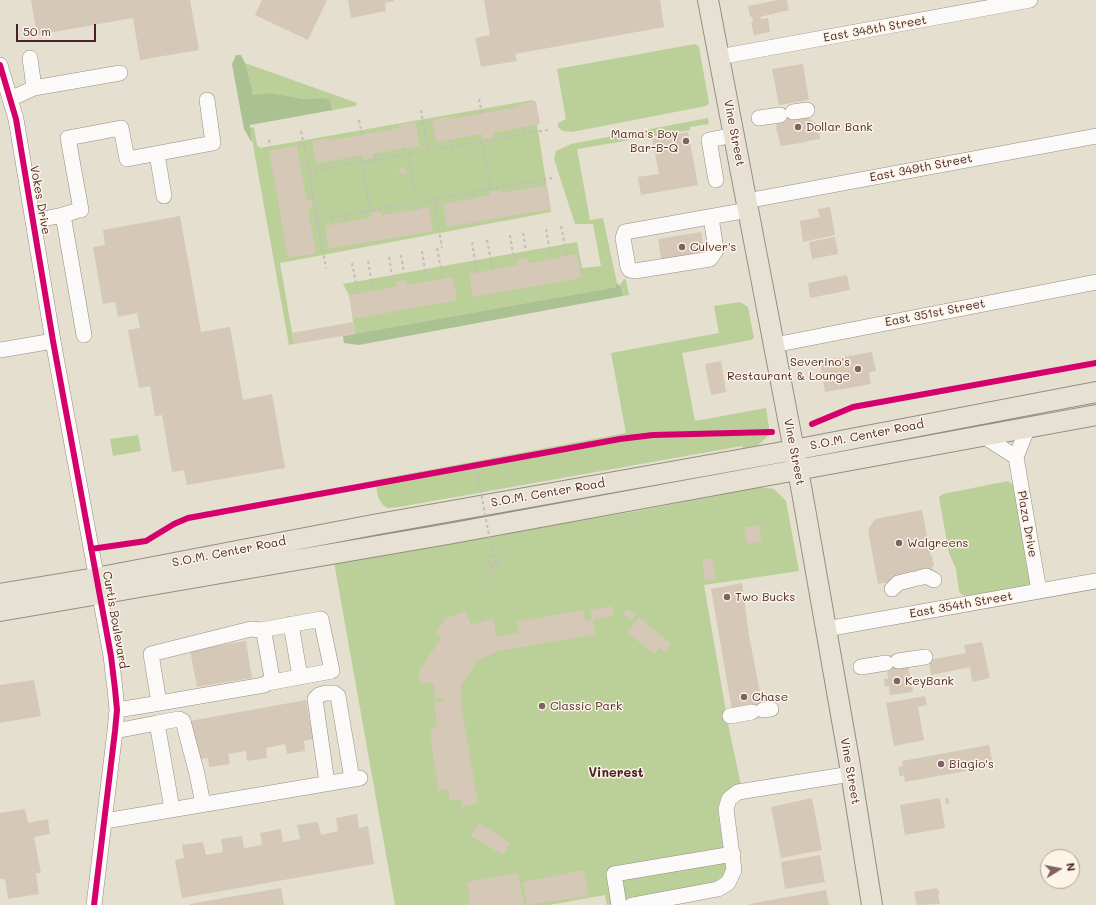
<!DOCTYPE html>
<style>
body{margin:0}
#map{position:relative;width:1096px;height:905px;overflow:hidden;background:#e4dfce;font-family:Mali,sans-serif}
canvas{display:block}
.north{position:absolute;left:1040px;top:849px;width:40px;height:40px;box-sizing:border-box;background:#fcf5e5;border:1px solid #b59f9b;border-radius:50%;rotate:80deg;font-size:11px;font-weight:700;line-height:16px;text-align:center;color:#4a1f2b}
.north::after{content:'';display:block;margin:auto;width:14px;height:18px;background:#806264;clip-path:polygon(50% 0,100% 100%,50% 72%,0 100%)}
.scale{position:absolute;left:16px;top:24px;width:80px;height:18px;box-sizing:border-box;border:2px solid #4a1f2b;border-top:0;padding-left:5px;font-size:12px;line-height:14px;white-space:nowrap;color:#4a1f2b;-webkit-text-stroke:3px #fcf5e5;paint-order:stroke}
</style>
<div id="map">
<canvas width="1096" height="905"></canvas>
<div class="north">N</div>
<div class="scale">50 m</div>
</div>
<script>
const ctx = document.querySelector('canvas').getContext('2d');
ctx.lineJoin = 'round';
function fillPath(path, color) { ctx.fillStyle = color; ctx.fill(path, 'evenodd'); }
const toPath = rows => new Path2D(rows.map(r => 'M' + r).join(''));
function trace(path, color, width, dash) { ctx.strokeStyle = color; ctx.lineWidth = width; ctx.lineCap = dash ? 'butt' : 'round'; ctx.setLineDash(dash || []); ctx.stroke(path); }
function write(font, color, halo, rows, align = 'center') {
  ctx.font = font + ' Mali,sans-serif'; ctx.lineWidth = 3; ctx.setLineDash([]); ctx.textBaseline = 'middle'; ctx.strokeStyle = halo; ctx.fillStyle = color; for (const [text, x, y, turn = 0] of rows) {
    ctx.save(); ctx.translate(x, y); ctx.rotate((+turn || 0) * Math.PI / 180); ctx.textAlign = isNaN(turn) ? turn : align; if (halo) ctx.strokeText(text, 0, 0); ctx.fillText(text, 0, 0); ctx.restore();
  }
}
fillPath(toPath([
 [695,44,699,47,709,103,706,106,572,132,563,131,558,127,558,123,566,119,557,69],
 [245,63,357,103,356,106,333,110,332,106,323,98,304,99,271,93,256,96,251,90],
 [533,100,551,212,280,263,294,344,289,345,250,128,254,127,257,145,260,148],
 [708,118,709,124,690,127,690,130,577,149,590,220,603,218,617,283,620,285,624,279,626,280,629,295,623,296,621,287,616,285,616,287,355,334,349,295,343,284,577,242,582,268,601,266,593,224,575,224,554,159,556,151,571,144],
 [740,302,748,307,754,338,751,340,682,353,695,421,766,408,770,434,757,446,743,448,742,446,399,507,387,508,382,504,378,497,375,480,626,433,611,353,719,333,714,306],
 [138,435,141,451,113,456,110,439],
 [1008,481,1014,486,1031,582,1028,586,968,597,961,594,959,591,956,569,949,553,939,497,943,494],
 [760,487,774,489,786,501,799,571,704,585,729,729,741,785,725,794,719,803,718,813,726,866,725,874,715,882,698,887,607,905,605,895,549,905,395,905,334,562,637,511]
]), '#bbcf99');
fillPath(toPath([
 [236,55,241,55,245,63,253,94,256,95,271,93,304,99,323,98,329,100,333,110,250,125,252,141,251,141,244,129,232,64],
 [616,284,621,287,623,296,359,345,344,343,343,336,616,287]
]), '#aac192');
fillPath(toPath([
 [31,0,190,0,199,50,140,60,133,18,37,35],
 [262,0,327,0,308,40,255,15],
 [348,0,394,0,394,1,385,3,386,11,351,18],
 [484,0,660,0,664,27,515,54,517,61,481,67,475,38,490,35],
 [779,0,787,0,789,10,760,17,761,19,768,18,770,32,754,35,751,22,753,21,752,16,750,17,748,6],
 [803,64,809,100,779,105,772,69],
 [536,101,540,124,493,133,494,138,483,139,482,134,436,142,432,120,450,117,450,119,519,107,519,104],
 [792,107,818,125,820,139,807,141,807,142,781,146,776,128,779,109],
 [415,122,420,146,373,154,373,158,363,160,362,155,316,164,312,141,329,138,329,141,399,128,398,125],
 [688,132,698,185,641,195,638,177,659,174,652,139],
 [297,146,307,201,311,200,313,207,308,208,316,253,288,258,269,151],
 [405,167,407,173,400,174,399,168],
 [547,185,551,209,447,227,443,204,490,195,489,192,500,190,501,193],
 [429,207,433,231,329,249,325,226,371,217,371,213,381,212,382,215],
 [830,207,835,235,803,242,800,221,820,217,818,209],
 [180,216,201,332,230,327,243,400,272,394,285,468,187,485,184,470,172,472,162,415,155,416,150,386,139,388,128,330,140,328,137,313,118,317,115,302,103,304,93,247,105,245,103,230],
 [701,232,705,255,662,264,658,239],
 [835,237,838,254,812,259,809,242],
 [577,254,581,278,473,297,469,274,518,265,517,260,528,258,528,263],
 [847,275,850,290,810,298,808,283],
 [453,277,457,300,353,319,349,295,396,287,395,282,406,280,407,285],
 [353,322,355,334,294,344,292,333],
 [872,352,876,371,869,372,871,384,825,392,820,361],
 [721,361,726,392,711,395,705,364],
 [922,510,931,557,932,556,934,566,932,566,933,573,878,584,868,530,875,519],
 [759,525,762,541,747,544,744,527],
 [712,558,716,579,705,581,702,560],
 [742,583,749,636,765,718,753,719,751,707,732,710,711,589],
 [612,606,613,616,593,620,596,634,498,651,478,660,461,685,461,704,478,803,462,807,461,799,450,800,448,789,438,791,430,729,437,727,434,702,444,702,444,699,434,698,434,683,419,683,419,671,441,638,436,633,445,619,465,611,471,625,493,618,496,637,519,633,517,622,583,610,585,621,592,620,590,610],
 [627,609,635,615,632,620,623,614],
 [639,617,671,644,665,652,659,647,654,654,627,632],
 [246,641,252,678,197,687,190,650],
 [982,642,990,678,972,682,970,667,931,675,929,660,966,653,964,645],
 [896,654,908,666,913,692,890,695,889,686,885,687,884,679,888,679,885,656],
 [34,680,41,716,0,723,0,685],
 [925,696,927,705,918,707,924,740,894,746,886,703],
 [306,700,313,739,304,741,305,751,287,754,285,744,266,748,267,758,247,761,246,751,228,754,230,764,209,767,208,758,197,760,190,721],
 [989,745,993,766,905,782,904,775,900,777,898,767,903,766,902,761],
 [812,798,822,850,781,858,771,807],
 [940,798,945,828,905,835,900,805],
 [948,798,949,803,946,804,945,799],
 [25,809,28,823,48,819,50,834,34,837,41,873,36,873,39,894,8,899,5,879,0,879,0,813],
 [357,814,359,828,368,826,374,864,182,898,175,860,184,858,182,845,203,842,206,855,223,852,221,839,242,836,244,848,262,845,260,833,281,829,283,842,300,839,297,825,318,822,321,835,338,831,336,818],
 [479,823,510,843,503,855,471,836],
 [820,855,825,882,785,889,781,862],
 [584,870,589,896,527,905,523,882],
 [518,873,524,905,467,905,467,903,470,902,467,882],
 [281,888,284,905,190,905,190,904],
 [937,888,940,894,938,894,940,904,917,905,914,892],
 [826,890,829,905,749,905,749,904]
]), '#d6c8b7');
const minor = toPath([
 [719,57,1030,0],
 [0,65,16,119,53,341,111,656,115,689,117,710,115,731,94,905],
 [34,88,120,73],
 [10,99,34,88,30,58],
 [793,112,807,110],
 [759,118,780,115],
 [157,154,164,196],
 [716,180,709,140,734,135],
 [746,201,1096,136],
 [81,210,68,138,121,128,127,159,213,143,207,100],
 [76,211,63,215,84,335],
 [711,217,716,250,710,259,635,271,630,270,628,267,623,238,625,232,748,210],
 [33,221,63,215],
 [774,345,1096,282],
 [0,350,53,341],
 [1028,427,1016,457,1039,591],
 [983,436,1016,457],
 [919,578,926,576,934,580],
 [892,589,898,583,914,579],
 [291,624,300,677],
 [826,629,1096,581],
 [261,630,321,619,332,671,267,683],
 [898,661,925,657],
 [861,667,886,663],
 [117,710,154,704,264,685,267,683,272,678,264,633,261,630,251,629,151,654,159,703],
 [763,710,771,709],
 [730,716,752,712],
 [157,723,179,719,183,721,197,774,203,804],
 [115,731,157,723,172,809],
 [327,783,315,699,319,695,326,693,334,693,338,696,352,779],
 [105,821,360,778],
 [619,905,614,874,733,854],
 [632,905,718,889,728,883,734,870,726,809,729,799,738,792,851,774]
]);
const major = toPath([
 [708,0,802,492,849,760,872,905],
 [0,594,96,578,373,525,783,452,1096,392],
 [0,611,448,534,1096,415]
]);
trace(minor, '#968c86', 16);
trace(major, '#968c86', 22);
trace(toPath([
 [479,99,482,114],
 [421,110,428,151],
 [359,120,362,135],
 [524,127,525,134],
 [548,130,309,171,317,220,553,178],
 [301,131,309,171],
 [269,140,271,150],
 [450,140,451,146],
 [482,141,491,189],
 [404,148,405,155],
 [408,154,418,209],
 [330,161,331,168],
 [362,162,370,210],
 [536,181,537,187],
 [451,196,452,202],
 [434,199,442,248],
 [344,215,345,222],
 [317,220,326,268],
 [561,226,567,256],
 [546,229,551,259],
 [523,233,526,251],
 [510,235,513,254],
 [487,240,493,270],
 [472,242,477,272],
 [437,248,443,279],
 [422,251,427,281],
 [401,255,404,273],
 [389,257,392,275],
 [368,261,373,291],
 [352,263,358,294],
 [490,581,488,573,492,573,491,568,500,566,500,564,489,565,489,562,500,561,499,557,493,557]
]), '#c2bcba', 2, [3, 3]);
trace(minor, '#fbfaf8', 15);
trace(major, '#e7e1d4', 20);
trace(toPath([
 [476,466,493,557]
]), '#c2bcba', 2, [3, 3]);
trace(toPath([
 [0,65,16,119,53,341,111,656,115,689,117,710,115,731,94,905],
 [812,424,853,407,1096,363],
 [91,549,146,541,174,524,188,518,620,439,653,435,772,432]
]), '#d6006c', 6);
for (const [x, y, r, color] of [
 [798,127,4,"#806264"],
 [686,141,4,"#806264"],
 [682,247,4,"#806264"],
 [858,369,4,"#806264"],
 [899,543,4,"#806264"],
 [727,597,4,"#806264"],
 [897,681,4,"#806264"],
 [744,697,4,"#806264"],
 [542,706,4,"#806264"],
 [941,764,4,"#806264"]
]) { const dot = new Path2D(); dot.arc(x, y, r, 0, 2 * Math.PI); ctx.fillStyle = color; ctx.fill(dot); trace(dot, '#fcf5e5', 1.5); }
write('12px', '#4a1f2b', '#fcf5e5', [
 ["East 348th Street",875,29,-10],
 ["Vine Street",734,133,79],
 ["East 349th Street",921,168,-11],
 ["Vokes Drive",40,200,80],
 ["East 351st Street",935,313,-11],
 ["S.O.M. Center Road",867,435,-11],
 ["Vine Street",794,452,79],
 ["S.O.M. Center Road",548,493,-10],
 ["Plaza Drive",1027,524,80],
 ["S.O.M. Center Road",229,552,-11],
 ["East 354th Street",961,605,-10],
 ["Curtis Boulevard",115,620,80],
 ["Vine Street",850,771,80]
]);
write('12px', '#4a1f2b', '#fcf5e5', [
 ["Dollar Bank",806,127],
 ["Mama's Boy",678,134,"right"],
 ["Bar-B-Q",678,148,"right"],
 ["Culver's",690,247],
 ["Severino's",850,362,"right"],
 ["Restaurant & Lounge",850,376,"right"],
 ["Walgreens",907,543],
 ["Two Bucks",735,597],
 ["KeyBank",905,681],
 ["Chase",752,697],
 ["Classic Park",550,706],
 ["Biagio's",949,764]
], 'left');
write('bold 13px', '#4a1f2b', '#fcf5e5', [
 ["Vinerest",616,773]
]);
</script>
